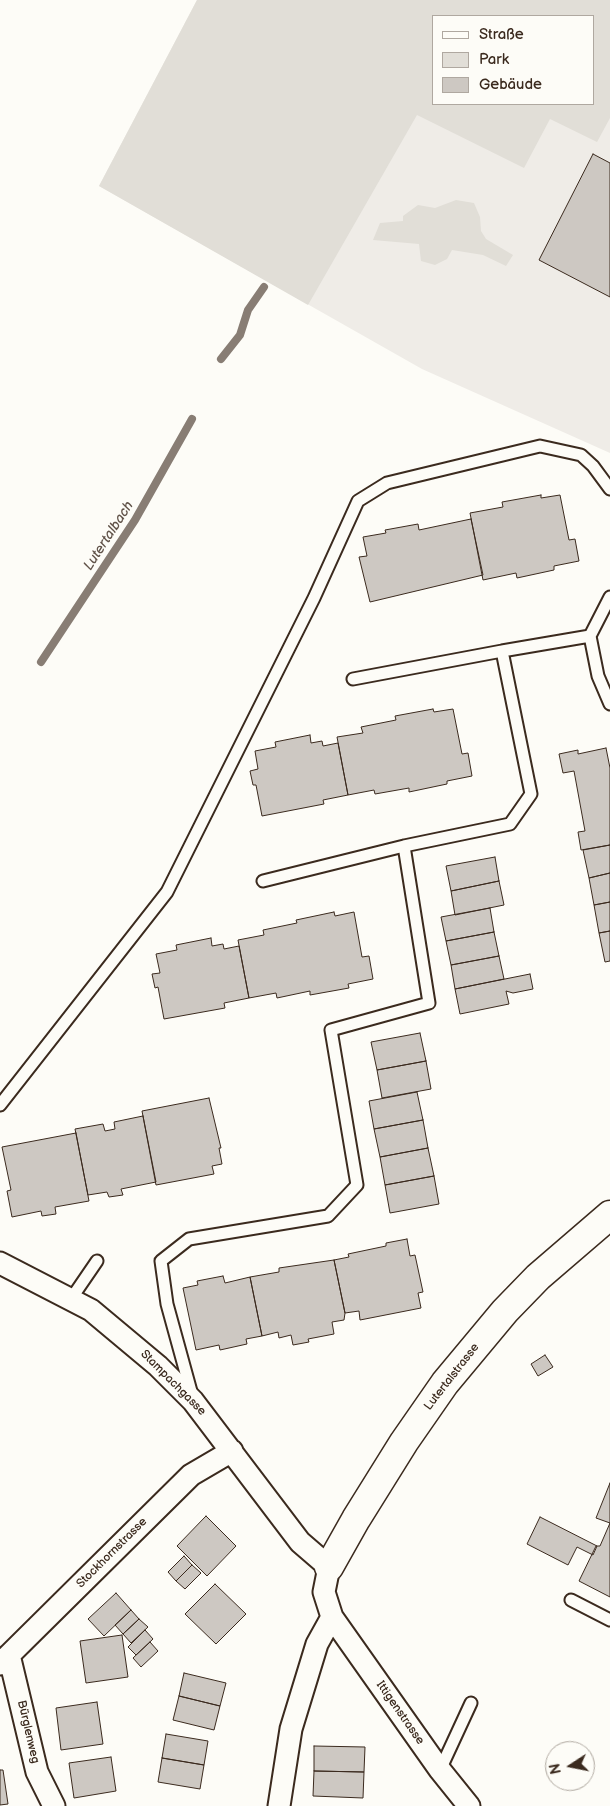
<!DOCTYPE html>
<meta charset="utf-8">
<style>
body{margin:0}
#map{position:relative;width:610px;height:1806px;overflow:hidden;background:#fdfcf7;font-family:"Balsamiq Sans",sans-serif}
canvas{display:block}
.legend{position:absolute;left:432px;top:15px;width:162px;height:90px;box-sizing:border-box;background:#fdfcf7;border:1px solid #afa8a0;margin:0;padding:6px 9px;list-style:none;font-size:15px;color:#3b2a1e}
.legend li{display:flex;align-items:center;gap:10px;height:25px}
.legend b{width:25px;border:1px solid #afa8a0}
.north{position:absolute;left:545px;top:1741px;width:50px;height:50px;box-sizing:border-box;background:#fdfcf7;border:1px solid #afa8a0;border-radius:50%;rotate:259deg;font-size:14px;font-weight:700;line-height:20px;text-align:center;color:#3b2a1e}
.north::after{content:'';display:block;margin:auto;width:18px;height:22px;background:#3b2a1e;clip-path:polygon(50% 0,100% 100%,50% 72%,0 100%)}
</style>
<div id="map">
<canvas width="610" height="1806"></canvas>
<ul class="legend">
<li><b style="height:6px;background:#fdfcf7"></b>Straße</li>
<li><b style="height:14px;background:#e1ded7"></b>Park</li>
<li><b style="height:14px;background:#cdc8c2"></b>Gebäude</li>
</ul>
<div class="north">N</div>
</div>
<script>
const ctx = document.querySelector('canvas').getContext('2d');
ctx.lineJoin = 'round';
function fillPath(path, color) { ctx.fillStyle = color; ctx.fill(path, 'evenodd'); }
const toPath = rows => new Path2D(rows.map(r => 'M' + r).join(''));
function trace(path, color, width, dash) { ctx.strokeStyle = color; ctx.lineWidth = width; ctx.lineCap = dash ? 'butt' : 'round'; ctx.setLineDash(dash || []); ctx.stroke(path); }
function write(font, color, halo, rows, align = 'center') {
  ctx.font = font + ' "Balsamiq Sans",sans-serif'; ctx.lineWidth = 4; ctx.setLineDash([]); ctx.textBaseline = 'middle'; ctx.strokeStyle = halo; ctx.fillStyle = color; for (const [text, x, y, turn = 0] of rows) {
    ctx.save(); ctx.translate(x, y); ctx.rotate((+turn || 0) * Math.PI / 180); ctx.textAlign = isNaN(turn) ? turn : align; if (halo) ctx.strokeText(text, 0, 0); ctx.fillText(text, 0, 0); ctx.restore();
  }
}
fillPath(toPath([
 [197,0,610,0,610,453,422,369,99,186],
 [434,16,594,16,594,104,434,104]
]), '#efece7');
fillPath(toPath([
 [197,0,610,0,610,118,597,142,550,119,524,168,417,115,308,305,99,186],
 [594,16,594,104,434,104,434,16],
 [456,200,474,203,480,217,481,231,486,239,513,255,506,266,483,255,452,250,447,259,435,265,421,261,419,244,373,240,380,223,403,221,403,216,418,205,435,208]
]), '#e1ded7');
trace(toPath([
 [221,359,240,335,248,310,264,287],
 [41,662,135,520,192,419]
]), '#887d74', 8);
const building = toPath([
 [593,154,610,163,610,297,539,260,593,154],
 [541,495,541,498,560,495,569,540,575,539,579,561,554,566,554,570,517,578,516,573,483,580,470,513,503,507,502,502,541,495],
 [471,519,483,575,370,602,359,557,367,556,363,537,386,533,385,530,418,524,419,530,471,519],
 [433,709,434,712,453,709,462,754,468,753,472,776,447,781,447,784,409,792,409,788,375,794,374,790,348,795,337,737,363,733,361,727,396,720,395,716,433,709],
 [310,735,311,743,322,741,323,746,338,743,348,795,323,800,324,804,262,816,256,785,253,785,250,771,258,769,255,751,276,747,275,742,310,735],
 [606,748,610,768,610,845,581,850,578,832,585,831,574,771,563,773,559,754,578,750,578,754,606,748],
 [610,845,610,873,589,878,583,850,610,845],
 [495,857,499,881,451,891,446,866,495,857],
 [610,873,610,902,594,905,589,878,610,873],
 [499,881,504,905,455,915,451,891,499,881],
 [610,902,610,931,599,933,594,905,610,902],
 [490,908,494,932,446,941,441,917,490,908],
 [334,912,335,916,354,912,362,957,369,956,373,979,348,984,349,988,310,995,310,991,277,998,276,993,249,998,238,940,264,935,263,930,297,923,296,920,334,912],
 [610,931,610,961,605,962,599,933,610,931],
 [494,932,499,956,451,965,446,941,494,932],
 [211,938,212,946,223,944,224,949,239,946,249,998,224,1003,225,1008,164,1019,158,987,155,988,152,974,160,973,156,954,177,950,176,945,211,938],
 [499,956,504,979,455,989,451,965,499,956],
 [530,974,533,989,513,993,506,991,509,1004,460,1014,455,989,530,974],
 [420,1033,426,1061,377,1070,371,1042,420,1033],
 [426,1061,431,1089,382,1098,377,1070,426,1061],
 [417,1092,423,1120,374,1129,369,1101,417,1092],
 [209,1098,221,1148,219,1148,222,1164,212,1166,214,1174,156,1185,142,1111,209,1098],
 [143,1116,156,1182,121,1189,123,1195,109,1197,107,1192,88,1195,75,1129,103,1124,105,1131,115,1129,114,1122,143,1116],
 [423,1120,428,1148,380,1157,374,1129,423,1120],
 [76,1133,89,1201,55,1207,56,1214,42,1216,41,1211,12,1217,7,1191,11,1190,2,1147,76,1133],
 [428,1148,434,1176,385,1185,380,1157,428,1148],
 [434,1176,439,1204,390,1213,385,1185,434,1176],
 [407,1239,410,1256,415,1255,423,1292,418,1293,421,1308,360,1320,359,1311,345,1313,334,1260,349,1257,348,1254,386,1246,386,1243,407,1239],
 [334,1260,345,1313,344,1320,332,1322,334,1334,308,1339,309,1342,293,1345,291,1335,279,1338,278,1332,262,1336,250,1277,279,1272,279,1268,334,1260],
 [223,1276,225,1283,250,1277,262,1336,246,1339,247,1344,220,1350,219,1345,196,1350,183,1288,198,1285,197,1281,223,1276],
 [545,1355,553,1367,538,1376,531,1364,545,1355],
 [610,1483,610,1597,579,1581,596,1546,600,1546,610,1523,596,1518,610,1483],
 [206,1516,236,1546,207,1576,177,1546,206,1516],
 [540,1517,597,1546,593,1555,577,1547,568,1565,527,1544,540,1517],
 [184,1556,192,1565,176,1581,168,1572,184,1556],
 [192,1565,201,1573,185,1589,176,1581,192,1565],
 [215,1584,246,1614,216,1644,185,1614,215,1584],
 [116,1593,131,1610,104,1636,88,1619,116,1593],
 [131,1610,139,1619,123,1634,115,1625,131,1610],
 [139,1619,148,1627,131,1643,123,1634,139,1619],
 [145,1630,153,1639,136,1655,128,1647,145,1630],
 [122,1635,128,1677,86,1683,80,1641,122,1635],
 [150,1642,158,1651,141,1667,133,1658,150,1642],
 [184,1673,226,1683,220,1706,179,1696,184,1673],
 [179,1696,220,1706,214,1730,173,1720,179,1696],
 [97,1702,103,1744,61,1750,56,1708,97,1702],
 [166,1734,208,1741,204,1765,162,1758,166,1734],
 [314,1746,365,1747,364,1772,314,1771,314,1746],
 [111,1757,116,1791,74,1798,69,1763,111,1757],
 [162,1758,204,1765,200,1789,158,1782,162,1758],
 [0,1770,3,1770,8,1804,0,1805,0,1770],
 [314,1771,364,1772,363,1798,313,1796,314,1771]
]);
fillPath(building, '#cdc8c2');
trace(building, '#3b2a1e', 1);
const lane = toPath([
 [590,636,598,676,610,704],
 [353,679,502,651],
 [263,881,404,846,510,824,531,794,502,651,590,636,610,597],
 [0,1105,167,892,314,598,358,501,387,483,540,446,581,455,593,466,610,489],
 [71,1299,97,1261],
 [192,1395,167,1304,161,1261,189,1239,328,1216,357,1185,331,1030,429,1003,404,846],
 [571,1600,610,1620],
 [440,1770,471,1703]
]);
const street = toPath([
 [0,1263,91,1310,158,1366,193,1401,300,1542,329,1567,324,1592,332,1617,440,1770,469,1806],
 [9,1655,37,1772,54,1806],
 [0,1664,191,1475,232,1451],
 [279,1806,291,1729,317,1644,332,1617]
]);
const secondary = toPath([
 [329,1567,356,1519,404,1442,445,1383,505,1311,538,1277,610,1215]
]);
trace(lane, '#3b2a1e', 15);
trace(street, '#3b2a1e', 25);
trace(secondary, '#3b2a1e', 31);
trace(lane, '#fdfcf7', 11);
trace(street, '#fdfcf7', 21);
trace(secondary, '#fdfcf7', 28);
write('12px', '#3b2a1e', '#fdfcf7', [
 ["Lutertalstrasse",452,1377,-52],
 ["Stampachgasse",173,1383,45],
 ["Stockhornstrasse",112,1553,-45],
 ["Ittigenstrasse",400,1713,55],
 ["Bürglenweg",28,1732,77]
]);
write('italic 14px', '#615349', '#fdfcf7', [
 ["Lutertalbach",109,536,-57]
]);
</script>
